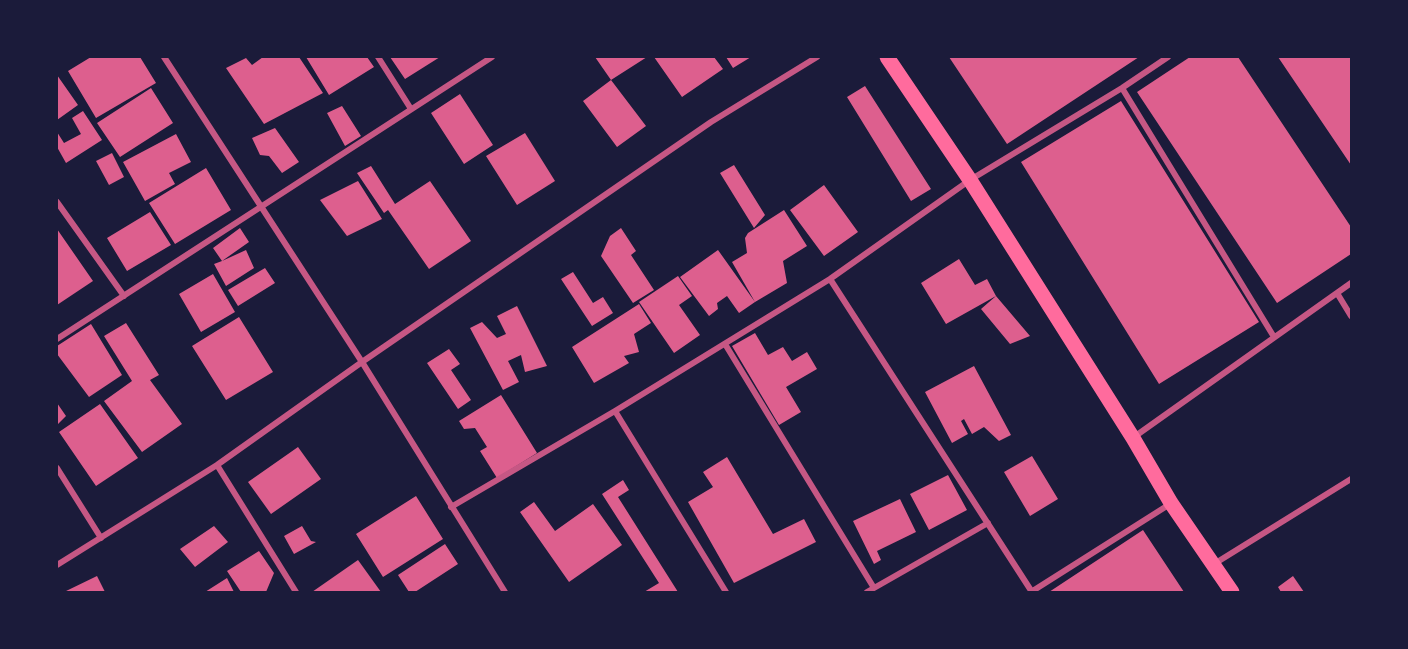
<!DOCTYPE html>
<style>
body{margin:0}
#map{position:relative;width:1408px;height:649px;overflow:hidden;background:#1b1b3a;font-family:"Work Sans",sans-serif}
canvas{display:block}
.frame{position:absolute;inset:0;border:58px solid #1b1b3a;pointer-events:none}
</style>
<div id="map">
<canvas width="1408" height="649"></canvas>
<div class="frame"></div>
</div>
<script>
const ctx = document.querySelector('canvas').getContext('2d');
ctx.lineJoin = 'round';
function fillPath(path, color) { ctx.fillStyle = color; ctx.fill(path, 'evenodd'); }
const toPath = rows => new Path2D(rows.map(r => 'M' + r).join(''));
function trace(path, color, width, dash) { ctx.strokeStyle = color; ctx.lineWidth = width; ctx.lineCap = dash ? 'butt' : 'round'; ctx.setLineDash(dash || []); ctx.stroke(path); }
fillPath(toPath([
 [91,57,140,57,156,83,96,118,68,71],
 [263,57,299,57,323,93,264,124,226,68,246,58,252,65],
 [306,57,367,57,374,67,329,95],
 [390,57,440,57,405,79],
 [595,57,647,57,611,80],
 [654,57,714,57,723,69,682,97],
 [726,57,751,57,733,68],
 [949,57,1139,57,1007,144],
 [1190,57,1238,57,1351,227,1351,254,1277,303,1137,92],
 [1278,57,1351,57,1351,165],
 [57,75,78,105,57,120],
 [611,80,646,126,617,147,583,101],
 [865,86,931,189,911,201,847,97],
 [151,88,173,123,120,157,97,123],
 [460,94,493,145,464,164,431,113],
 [1121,101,1259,322,1159,384,1021,162],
 [342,106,361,136,345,146,327,113],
 [83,111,102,140,66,163,57,147,57,132,64,143,81,134,72,118],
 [275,128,299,162,282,173,269,156,260,155,252,138],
 [525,133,555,181,517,205,486,156],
 [176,134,191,162,169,173,175,184,145,201,123,162],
 [112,153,124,177,109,185,96,161],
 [734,165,765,215,754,228,720,173],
 [371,166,395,204,430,181,471,241,429,269,388,210,384,213,357,173],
 [206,168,231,210,175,244,149,203],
 [358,181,382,219,347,236,320,200],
 [824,185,858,232,824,256,790,210],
 [784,210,807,246,783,261,787,283,755,302,732,262,747,253,745,238,748,233],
 [150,212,171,245,127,271,107,238],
 [240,228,249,242,222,261,246,250,254,268,226,286,214,264,222,261,213,248],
 [621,228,636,251,631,255,654,290,633,303,601,256,610,236],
 [57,229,93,281,57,305],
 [718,250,755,302,739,313,727,296,717,303,718,309,709,316,680,277],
 [959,259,975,285,987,279,996,296,946,324,921,283],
 [265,268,275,283,238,306,228,290],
 [573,272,593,303,603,297,613,313,592,326,561,279],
 [213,274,235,312,201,332,179,294],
 [678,276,692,296,679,305,700,335,674,353,639,302],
 [996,296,1030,336,1010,344,981,309],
 [639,304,651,323,634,334,639,352,624,356,629,363,594,383,572,347],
 [517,306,547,366,525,372,521,355,508,361,519,382,503,390,470,328,482,322,497,338,506,334,497,316],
 [239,317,273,372,226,400,192,346],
 [126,323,159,375,150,380,182,424,142,452,104,401,132,381,104,336],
 [91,324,122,375,89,397,57,354,57,346],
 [755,333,768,355,783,347,792,361,807,352,817,369,786,387,801,412,779,425,732,346],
 [449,349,460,364,451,370,471,400,458,409,427,363],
 [974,366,1011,435,999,441,984,427,972,434,964,419,961,421,968,434,952,443,925,392],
 [501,395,537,453,497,478,480,451,487,447,475,428,464,429,459,421],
 [57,403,66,416,57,425],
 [100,404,138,458,96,486,59,432],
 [298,447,321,479,271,514,248,482],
 [1032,456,1058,499,1030,516,1004,472],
 [727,457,773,534,804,519,816,542,734,583,688,502,713,487,703,472],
 [948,475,967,510,929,530,910,494],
 [623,480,629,490,618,497,678,592,644,592,659,583,602,494],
 [416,496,443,539,383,577,356,534],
 [900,499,916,532,877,551,881,560,874,564,853,521],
 [534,502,555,531,593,504,622,545,569,582,520,512],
 [214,526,228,542,195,567,180,549],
 [302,526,311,541,316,542,294,554,284,536],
 [1143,530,1184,592,1049,592],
 [445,544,458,564,415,592,409,592,398,575],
 [259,551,274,573,266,592,241,592,227,571],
 [358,560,381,592,312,592],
 [97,576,105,592,64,592],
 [1293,576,1304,592,1281,592,1278,587],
 [227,578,234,592,205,592]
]), '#dd5f8e');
trace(toPath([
 [164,57,362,362,505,592],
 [378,57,411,109],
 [1122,88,1274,337],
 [57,202,124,296],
 [830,279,1032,592],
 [1337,293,1351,316],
 [57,339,492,57],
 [725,344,874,588],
 [615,411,726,592],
 [1134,437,1351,283],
 [217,465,296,592],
 [57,468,101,538],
 [451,507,615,411,830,279,970,180,1122,88,1168,57],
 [1214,564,1351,479],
 [57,565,217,465,362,362,711,122,817,57],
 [867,592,988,523],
 [1031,592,1170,504]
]), '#c65784', 6);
trace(toPath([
 [887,57,970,180,1133,438,1171,503,1232,592]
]), '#ff6b9d', 15);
</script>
